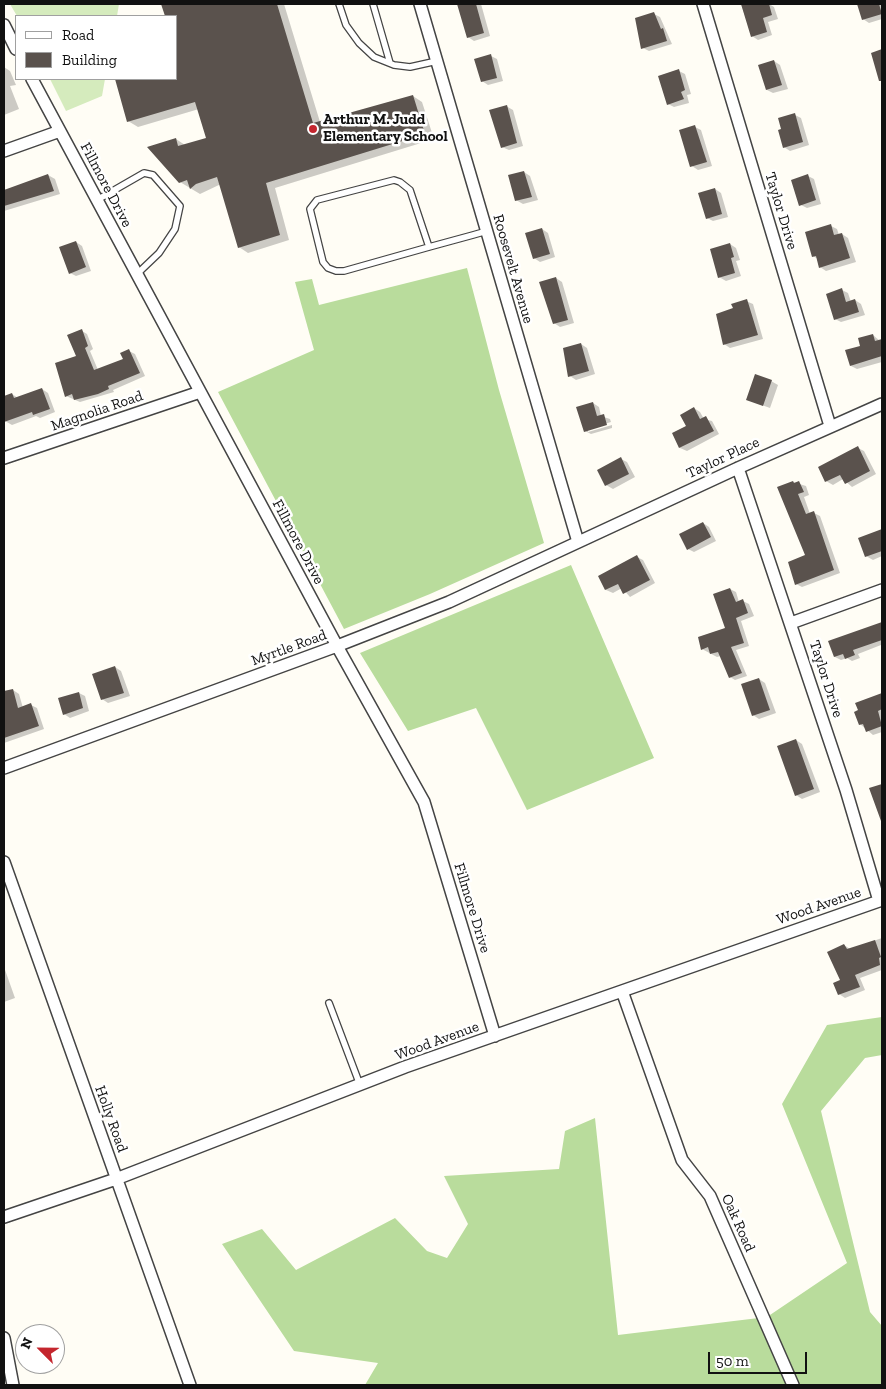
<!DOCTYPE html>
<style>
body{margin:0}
#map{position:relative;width:886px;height:1389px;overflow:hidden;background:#fffdf5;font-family:"Zilla Slab",serif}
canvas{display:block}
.frame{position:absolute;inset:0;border:5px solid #111;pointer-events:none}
.legend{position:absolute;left:15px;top:15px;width:162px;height:65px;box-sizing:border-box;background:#fff;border:1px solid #a0a0a0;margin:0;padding:6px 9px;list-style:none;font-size:15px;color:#111}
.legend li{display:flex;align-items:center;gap:10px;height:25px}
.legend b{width:25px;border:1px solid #a0a0a0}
.north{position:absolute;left:15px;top:1324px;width:50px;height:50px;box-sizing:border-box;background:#fff;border:1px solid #a0a0a0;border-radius:50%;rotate:293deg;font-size:14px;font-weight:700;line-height:20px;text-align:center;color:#111}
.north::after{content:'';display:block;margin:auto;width:18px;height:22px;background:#c4262e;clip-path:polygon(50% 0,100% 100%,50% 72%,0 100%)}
.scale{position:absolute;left:708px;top:1352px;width:99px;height:22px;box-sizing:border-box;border:2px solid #111;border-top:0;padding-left:6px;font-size:15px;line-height:18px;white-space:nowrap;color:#111;-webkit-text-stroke:4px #fff;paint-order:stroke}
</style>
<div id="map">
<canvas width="886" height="1389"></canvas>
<div class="frame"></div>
<ul class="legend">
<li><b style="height:6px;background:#fff"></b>Road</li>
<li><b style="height:14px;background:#5a524d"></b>Building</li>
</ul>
<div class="north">N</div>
<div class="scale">50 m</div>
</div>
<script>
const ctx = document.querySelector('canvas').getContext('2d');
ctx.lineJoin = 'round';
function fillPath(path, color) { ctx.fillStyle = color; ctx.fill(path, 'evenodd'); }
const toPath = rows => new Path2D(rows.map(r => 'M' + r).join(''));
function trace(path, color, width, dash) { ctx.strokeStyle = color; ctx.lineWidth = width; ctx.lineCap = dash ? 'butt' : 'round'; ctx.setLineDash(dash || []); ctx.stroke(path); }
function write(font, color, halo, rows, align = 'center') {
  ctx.font = font + ' "Zilla Slab",serif'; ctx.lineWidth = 5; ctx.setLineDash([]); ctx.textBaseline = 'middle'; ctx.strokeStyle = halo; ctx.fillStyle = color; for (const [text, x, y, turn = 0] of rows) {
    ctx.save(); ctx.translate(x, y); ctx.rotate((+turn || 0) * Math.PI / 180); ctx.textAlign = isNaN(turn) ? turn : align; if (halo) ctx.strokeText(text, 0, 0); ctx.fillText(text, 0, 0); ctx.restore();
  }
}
fillPath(toPath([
 [10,4,119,4,117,16,17,16],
 [50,79,105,79,102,96,66,111]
]), '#d5ebbd');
fillPath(toPath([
 [467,268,499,390,544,543,430,594,344,629,218,392,314,350,295,282,312,279,319,305],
 [571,565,654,758,527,810,476,708,408,731,360,653],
 [882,1017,882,1055,865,1058,821,1111,870,1312,882,1326,882,1385,365,1385,378,1363,294,1351,222,1244,262,1229,296,1270,395,1218,427,1251,447,1258,468,1224,444,1176,559,1169,565,1131,595,1118,618,1335,767,1317,847,1263,782,1104,827,1025]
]), '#b9dc9c');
fillPath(toPath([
 [168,4,284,4,320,122,413,96,422,102,434,139,275,188,289,240,248,253,239,247,221,184,200,194,180,182,176,139,185,145,207,139,199,109,138,127,128,121,116,80,176,79,176,16,166,16,163,6],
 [458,4,481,4,490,36,474,41,468,37],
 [741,4,769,4,774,7,778,19,768,22,772,35,758,40,752,36],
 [858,4,882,4,882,19,869,23,863,19],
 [654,14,660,17,672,44,649,51,643,48],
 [491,56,497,59,503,81,488,85,482,81],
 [774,61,780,65,788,89,773,93,767,90],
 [4,67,10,71,16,85,10,86,19,109,4,115],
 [679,71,685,74,691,94,687,95,689,103,674,107,668,104],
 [506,106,513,110,523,146,509,150,502,147],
 [795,115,801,118,809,145,790,151,784,147,783,130],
 [695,127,701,130,712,166,698,170,692,166],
 [524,172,530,176,538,200,523,204,516,200],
 [48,175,55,179,60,194,4,211,4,189,6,190],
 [808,176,814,179,821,204,807,208,801,205],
 [715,189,721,193,728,217,713,221,707,218],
 [831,226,837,229,839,235,842,234,848,238,856,262,826,271,820,267,818,259,813,256],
 [542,229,548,233,555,257,540,262,534,258],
 [76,242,82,246,91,271,76,276,70,273],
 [730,244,736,248,740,260,736,261,741,276,726,281,719,277],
 [556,278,562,282,574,323,560,327,554,323],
 [842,290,848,293,851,302,855,300,861,304,865,315,841,322,835,319],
 [746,301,753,304,763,339,730,348,724,344,734,309],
 [82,331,87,334,93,349,90,351,98,370,124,359,129,351,135,354,145,376,113,390,114,392,80,402,66,396,78,357],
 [873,335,880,341,882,341,882,362,857,369,851,366,862,346],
 [581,344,587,348,595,374,576,380,570,376],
 [771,381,778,385,770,408,748,400],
 [42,389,48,393,55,412,40,418,36,416,12,425,5,421,4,397,12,394,18,398],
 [593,403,599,407,601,416,610,419,611,422,588,429,588,432,612,425,612,428,591,434,585,431],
 [694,408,700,412,704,419,712,421,719,434,687,451,680,448,673,434,687,426],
 [858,448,864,451,876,474,852,487,843,479,833,485,826,481],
 [621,459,627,462,635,477,613,489,606,485,599,471],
 [793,482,806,486,809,495,804,497,810,514,814,513,820,516,840,573,802,587,796,584,807,556],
 [703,523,709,527,716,541,694,552,688,549],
 [882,531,882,556,873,560,866,556,860,539],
 [637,557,643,560,655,583,630,597,622,588,613,593,606,590,599,576],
 [730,589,736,592,739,602,743,601,749,604,754,616,741,621,749,646,736,650,747,676,735,680,730,677,721,656,717,657,702,649,727,629],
 [882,623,882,648,881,645,858,654,860,658,852,661,847,658,841,660,835,657,830,642],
 [115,667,121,671,130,696,108,703,102,699],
 [759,679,765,683,776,713,759,719,753,715],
 [13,690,19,694,23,708,31,705,37,708,44,729,4,743,4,693],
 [79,693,85,696,89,711,70,718,64,714],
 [882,694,882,732,873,735,860,724,857,704],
 [796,740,802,744,820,792,802,799,796,795],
 [882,938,882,970,860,978,865,990,845,998,839,994,844,945,850,949],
 [4,967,15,998,4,1002]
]), '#0003');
fillPath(toPath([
 [161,4,277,4,313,123,413,95,425,134,266,183,280,235,238,248,217,177,196,184,190,189,187,180,179,183,147,147,176,138,178,146,206,138,195,102,127,122,115,79,176,79,176,16,165,16],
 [457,4,476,4,484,33,467,38],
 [741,4,769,4,772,15,763,18,767,32,751,37],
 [857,4,879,4,882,14,862,20],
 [654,12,661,29,663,28,667,41,641,49,635,18],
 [882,49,882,81,879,81,871,53],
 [491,54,497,78,481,82,474,59],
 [774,60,782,85,766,90,758,65],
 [679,69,685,90,681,92,684,99,667,105,658,76],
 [507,105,517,143,501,148,489,110],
 [795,113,803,142,783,148,778,130,781,129,778,118],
 [695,125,707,162,690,167,679,130],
 [524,171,532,197,515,201,508,175],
 [48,174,54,191,4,206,4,190],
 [808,174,816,200,799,206,791,180],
 [715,188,722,214,706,219,698,193],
 [831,224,834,235,842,233,850,258,819,268,816,256,812,257,805,232],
 [542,228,550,254,533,259,525,233],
 [76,241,86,267,69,274,59,247],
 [730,243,734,257,731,258,735,273,718,278,710,249],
 [556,277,568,320,553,324,539,282],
 [842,288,846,302,855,299,859,312,834,320,826,294],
 [747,299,758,335,723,345,716,314,733,308,731,304],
 [82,329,88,346,85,348,94,370,123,359,120,353,129,349,140,373,108,386,109,389,98,394,74,400,72,394,65,397,55,363,76,356,67,335],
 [873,334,875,341,882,339,882,356,850,366,845,350,860,346,858,338],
 [581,343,589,371,568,377,563,348],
 [755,374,772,380,763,406,746,400],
 [42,388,50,409,33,415,32,412,4,422,4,396,12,393,14,398],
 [593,402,597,416,604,414,607,425,584,432,576,407],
 [694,407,700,419,706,416,714,431,679,448,672,433,686,426,680,415],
 [858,446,870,471,845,484,840,475,825,482,818,467],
 [621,457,629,474,605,486,597,470],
 [793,481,794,483,799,481,804,492,798,494,806,514,814,511,834,570,795,585,788,562,805,555,777,487],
 [703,522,711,537,687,550,679,534],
 [882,529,882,551,865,557,858,538],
 [637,555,650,580,623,594,618,584,605,590,598,576],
 [730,588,736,602,743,599,748,613,736,618,744,643,731,647,742,673,729,678,718,652,710,654,708,647,701,650,698,637,725,628,713,594],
 [882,622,882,640,853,650,855,655,845,659,843,654,834,657,828,641],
 [115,666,124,693,101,700,92,674],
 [759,678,770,710,752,716,741,684],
 [13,689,18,708,31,703,39,726,4,738,4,691],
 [79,692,83,708,63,715,58,698],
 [882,693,882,709,878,711,882,726,866,732,863,724,859,725,854,712,858,710,855,703],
 [796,739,814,789,795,796,777,746],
 [882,784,882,821,881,821,869,788],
 [875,940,881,957,879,958,880,965,855,975,860,987,838,995,833,983,840,980,827,952,844,944,847,949]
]), '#5a524d');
const lane = toPath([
 [339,4,346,25,359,43,374,57,394,65,410,67,437,61],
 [373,4,390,63],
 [97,200,144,173,153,175,180,206,175,229,159,253,137,274],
 [429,247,410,190,400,182,394,180,317,200,310,209,323,262,328,268,336,271,344,271,429,247,473,235,487,231],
 [329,1003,360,1085]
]);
const street = toPath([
 [420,4,578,542],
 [703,4,830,426],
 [4,25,16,49],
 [32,79,337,646,424,802,495,1036],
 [4,151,60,131],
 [4,458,200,392],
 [738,468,846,790,879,901],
 [791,623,882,590],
 [4,768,337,646,449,602,738,468,882,404],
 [4,862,190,1385],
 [622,991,682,1160,710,1196,793,1385],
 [4,1217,116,1179,405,1067,882,900],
 [4,1338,13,1385]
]);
trace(lane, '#444', 8);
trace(street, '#444', 14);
trace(lane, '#fff', 5.5);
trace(street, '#fff', 11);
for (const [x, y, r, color] of [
 [313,129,5,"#c4262e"]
]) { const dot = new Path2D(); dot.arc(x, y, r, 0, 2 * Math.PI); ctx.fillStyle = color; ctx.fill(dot); trace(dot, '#fff', 2); }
write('bold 15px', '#111', '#fff', [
 ["Arthur M. Judd",323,120],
 ["Elementary School",323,137]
], 'left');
write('15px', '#111', '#fff', [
 ["Fillmore Drive",106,185,62],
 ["Taylor Drive",781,211,73],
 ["Roosevelt Avenue",513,269,74],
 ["Magnolia Road",97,411,-19],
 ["Taylor Place",723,458,-25],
 ["Fillmore Drive",298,542,62],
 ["Myrtle Road",289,648,-20],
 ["Taylor Drive",826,679,72],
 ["Wood Avenue",819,906,-19],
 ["Fillmore Drive",472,908,73],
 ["Wood Avenue",437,1041,-20],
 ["Holly Road",111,1119,70],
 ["Oak Road",738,1223,66]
]);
</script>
